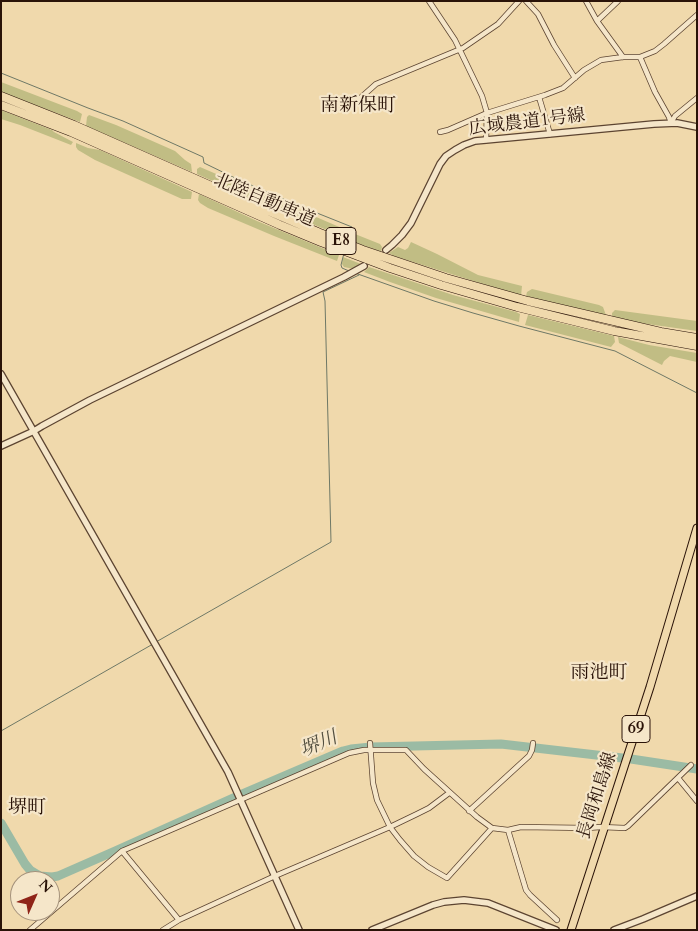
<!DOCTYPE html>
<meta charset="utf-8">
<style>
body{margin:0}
#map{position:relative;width:698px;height:931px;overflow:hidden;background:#f0d9ac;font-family:Cardo,serif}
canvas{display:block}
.frame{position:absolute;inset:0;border:2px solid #2a1308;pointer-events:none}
.north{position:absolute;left:10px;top:871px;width:50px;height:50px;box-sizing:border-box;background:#f5e6c9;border:1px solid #a4927c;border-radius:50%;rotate:46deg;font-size:14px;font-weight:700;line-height:20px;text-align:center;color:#2a1308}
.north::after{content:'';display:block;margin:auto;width:18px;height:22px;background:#8f2418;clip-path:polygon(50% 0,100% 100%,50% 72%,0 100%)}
</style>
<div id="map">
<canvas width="698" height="931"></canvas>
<div class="frame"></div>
<div class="north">N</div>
</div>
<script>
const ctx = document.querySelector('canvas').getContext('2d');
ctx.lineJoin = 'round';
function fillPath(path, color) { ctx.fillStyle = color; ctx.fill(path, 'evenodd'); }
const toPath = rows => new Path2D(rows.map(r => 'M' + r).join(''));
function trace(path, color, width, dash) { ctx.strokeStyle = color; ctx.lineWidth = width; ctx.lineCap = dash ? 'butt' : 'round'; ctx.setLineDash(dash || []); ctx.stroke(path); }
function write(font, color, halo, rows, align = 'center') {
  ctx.font = font + ' Cardo,"Noto Serif JP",serif'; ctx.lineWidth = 4.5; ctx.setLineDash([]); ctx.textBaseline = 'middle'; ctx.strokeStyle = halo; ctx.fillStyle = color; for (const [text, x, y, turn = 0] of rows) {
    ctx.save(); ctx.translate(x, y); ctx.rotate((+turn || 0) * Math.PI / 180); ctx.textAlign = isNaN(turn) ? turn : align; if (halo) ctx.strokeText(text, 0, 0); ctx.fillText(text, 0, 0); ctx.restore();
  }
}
fillPath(toPath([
 [1,82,77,111,82,114,80,122,1,92],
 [1,110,52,130,54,132,73,142,71,145,20,125,1,119],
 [89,115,116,125,175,151,185,160,191,164,192,172,86,126,87,117],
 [76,143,88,148,100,150,192,192,191,199,182,199,95,160,78,150,76,147],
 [200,167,344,229,346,231,344,237,273,208,197,174,197,169],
 [199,194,257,221,339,255,337,261,274,236,208,208,200,203,198,200],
 [353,234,355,234,380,244,382,247,381,251,379,251,351,241],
 [411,242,437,254,478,275,522,286,521,296,394,256,389,253,398,247,405,250,408,248],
 [343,257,361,264,354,269,344,267,342,264],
 [369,267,453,295,516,312,520,314,519,322,436,298,390,282,364,272],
 [532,289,599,305,603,307,607,318,526,296,527,292],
 [615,310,697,321,697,331,626,321,612,317,612,313],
 [528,315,614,336,615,342,611,347,525,325],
 [618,337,649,345,697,353,697,362,670,356,664,361,662,365,619,343]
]), '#c1bd84');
trace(toPath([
 [1,73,88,108,123,121,203,157,204,163,237,179,302,207,352,227,348,240],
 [344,253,341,265,342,268,349,271],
 [355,273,434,301,473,313,519,326,615,351,697,393],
 [156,642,331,542,325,301,323,292,359,275],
 [1,731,153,644]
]), '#6e7866', 1);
trace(toPath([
 [1,823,25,864,30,870,40,876,52,877,58,876,115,851,242,794,343,751,351,749,371,747,501,744,631,759,697,769]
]), '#9bbba4', 9);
const minor = toPath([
 [429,1,455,40,482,96,487,113,486,140],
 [526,1,538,14,554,45,575,78],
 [586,1,597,21,623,57],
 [597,21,618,1],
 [640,57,655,92,669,117,671,123,675,116,697,98],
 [539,97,550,134],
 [357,101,376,84,463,48,498,24,519,1],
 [440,132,448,130,487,113,545,95,563,88,584,70,601,60,623,57,640,57,655,51,664,44,697,15],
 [370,743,373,783,377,800,390,827,400,840,414,856,428,867,447,878,492,828],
 [678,778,697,801],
 [469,811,529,756,532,750,533,743],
 [508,830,526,890,530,895,557,920],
 [122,851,179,920],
 [30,930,122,851,349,753,364,750,406,750,424,769,477,817,492,828,508,830,521,827,587,828,601,827,625,828,628,826,691,765],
 [163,930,179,920,275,876,390,827,417,814,429,808,449,793]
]);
const tertiary = toPath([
 [386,250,392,245,402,235,411,223,440,164,446,156,455,150,464,145,475,141,486,140,654,124,677,123,697,127],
 [1,374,228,772,299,930],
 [1,446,34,431,42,426,90,400,344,277,364,266],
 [372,930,433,905,444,902,464,900,488,903,556,930],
 [614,930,643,919,697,896]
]);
const primary = toPath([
 [571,930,650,687,697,528]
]);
const motorway = toPath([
 [1,96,74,125,243,200,320,233,363,250,446,278,528,301,661,332,697,338],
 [1,105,71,132,280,225,321,242,390,268,441,285,517,307,614,331,697,346]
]);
trace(minor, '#5c4431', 6);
trace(tertiary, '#5c4431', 8);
trace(primary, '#2a1308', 9);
trace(motorway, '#2a1308', 9);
trace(minor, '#f5e6c9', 4.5);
trace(tertiary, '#f5e6c9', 5.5);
trace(primary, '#f0d9ac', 7);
trace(motorway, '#f0d9ac', 8);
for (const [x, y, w] of [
 [341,241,30],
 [636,729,28]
]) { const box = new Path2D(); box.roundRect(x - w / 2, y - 13.5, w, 27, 4); ctx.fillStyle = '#f5e6c9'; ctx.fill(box); trace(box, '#2a1308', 1); }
write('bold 16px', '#2a1308', null, [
 ["E8",341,241],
 ["69",636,729]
]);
write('18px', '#2a1308', '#f5e6c9', [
 ["広域農道1号線",527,123,-7],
 ["北陸自動車道",264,201,23],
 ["長岡和島線",598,796,-72]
]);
write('19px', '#2a1308', '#f5e6c9', [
 ["南新保町",358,107],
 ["雨池町",599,674],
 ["堺町",27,809]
]);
write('italic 19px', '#524e3f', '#f5e6c9', [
 ["堺川",319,745,-23]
]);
</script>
